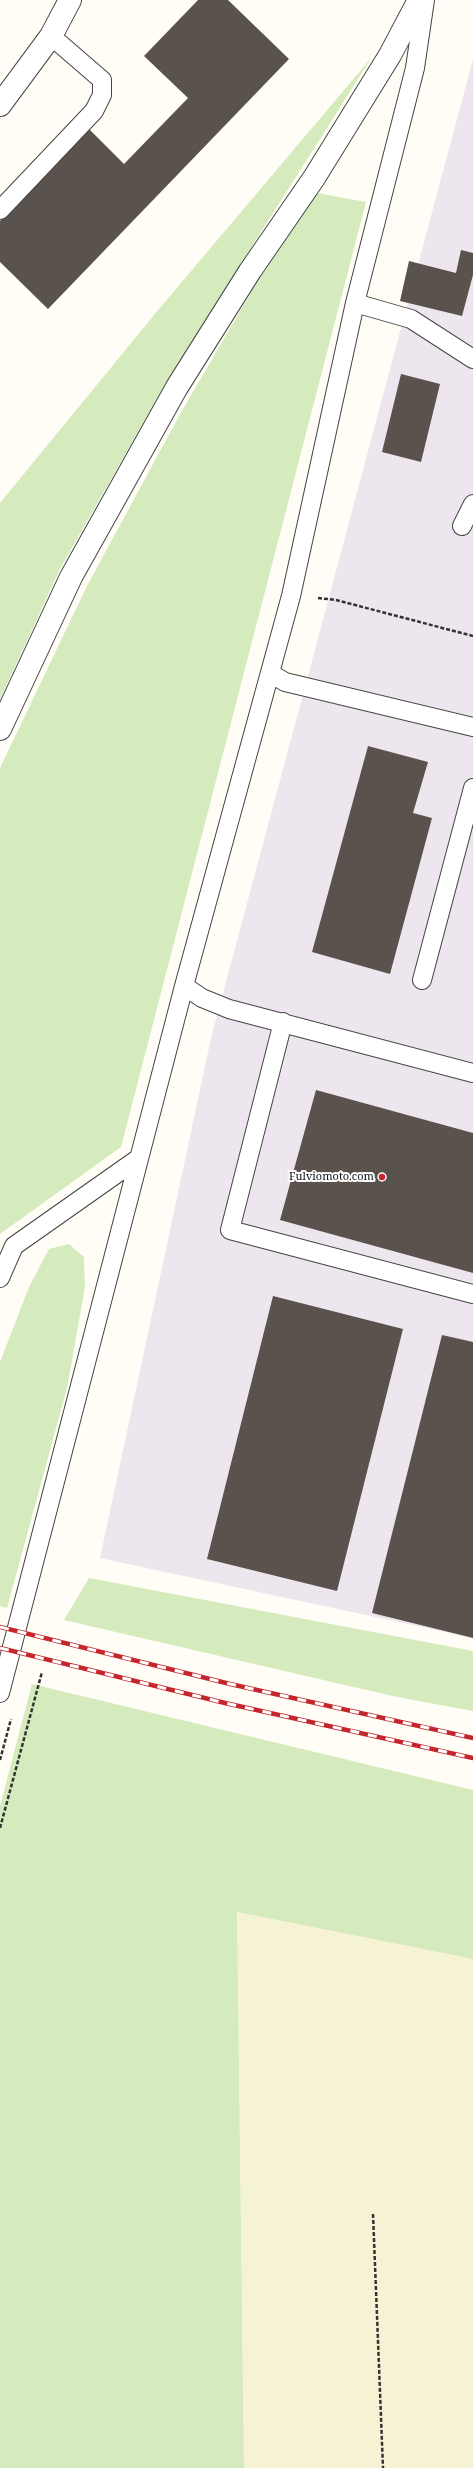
<!DOCTYPE html>
<style>
body{margin:0}
canvas{display:block;background:#fffdf5}
</style>
<canvas width="473" height="2468"></canvas>
<script>
const ctx = document.querySelector('canvas').getContext('2d');
ctx.lineJoin = 'round';
function fillPath(path, color) { ctx.fillStyle = color; ctx.fill(path, 'evenodd'); }
const toPath = rows => new Path2D(rows.map(r => 'M' + r).join(''));
function trace(path, color, width, dash) { ctx.strokeStyle = color; ctx.lineWidth = width; ctx.lineCap = dash ? 'butt' : 'round'; ctx.setLineDash(dash || []); ctx.stroke(path); }
function write(font, color, halo, rows, align = 'center') {
  ctx.font = font + ' "Noto Serif",serif'; ctx.lineWidth = 4; ctx.setLineDash([]); ctx.textBaseline = 'middle'; ctx.strokeStyle = halo; ctx.fillStyle = color; for (const [text, x, y, turn = 0] of rows) {
    ctx.save(); ctx.translate(x, y); ctx.rotate((+turn || 0) * Math.PI / 180); ctx.textAlign = isNaN(turn) ? turn : align; if (halo) ctx.strokeText(text, 0, 0); ctx.fillText(text, 0, 0); ctx.restore();
  }
}
fillPath(toPath([
 [473,59,473,1638,100,1558,211,1038]
]), '#eee6ef');
fillPath(toPath([
 [237,1912,473,1959,473,2468,244,2468]
]), '#f6f3d4');
fillPath(toPath([
 [372,57,169,377,60,569,0,699,0,503,159,309],
 [317,193,366,202,121,1147,0,1234,0,768,87,586,179,416,257,282],
 [69,1244,84,1257,85,1287,67,1388,7,1608,0,1606,0,1362,29,1287,49,1249],
 [89,1578,473,1651,473,1711,397,1697,64,1620],
 [32,1684,473,1790,473,1959,237,1912,244,2468,0,2468,0,1806]
]), '#d5ebbd');
fillPath(toPath([
 [198,0,228,0,289,59,48,309,0,262,0,221,89,129,124,164,188,98,144,56],
 [461,250,473,253,473,275,462,316,400,301,409,261,456,273],
 [401,374,440,384,421,462,382,452],
 [368,746,428,762,413,813,432,818,390,974,312,952],
 [316,1090,473,1133,473,1273,280,1220],
 [273,1296,403,1329,337,1591,207,1559],
 [442,1335,473,1342,473,1638,372,1613]
]), '#5a524d');
const lane = toPath([
 [0,210,94,111,102,95,102,80,51,36],
 [355,303,411,319,473,359],
 [462,526,473,504],
 [270,673,285,682,473,727],
 [422,980,473,788],
 [184,986,202,998,229,1009,473,1073],
 [283,1022,230,1230,473,1294],
 [0,1278,14,1246,139,1158],
 [0,1693,184,986,291,596,355,303,415,68,425,0]
]);
const street = toPath([
 [0,105,51,36,70,0],
 [0,729,71,577,177,387,250,271,314,178,390,55,419,0]
]);
trace(lane, '#444', 20);
trace(street, '#444', 24);
trace(toPath([
 [318,598,336,600,473,636],
 [0,1760,11,1719],
 [0,1828,42,1672],
 [373,2214,383,2468]
]), '#333', 2.5, [4, 2]);
trace(lane, '#fff', 18);
trace(street, '#fff', 22);
const rail = toPath([
 [0,1627,230,1684,473,1738],
 [0,1648,225,1703,473,1758]
]);
trace(rail, '#c4262e', 4.5);
trace(rail, '#fff', 3, [9]);
for (const [x, y, r, color] of [
 [382,1177,4,"#c4262e"]
]) { const dot = new Path2D(); dot.arc(x, y, r, 0, 2 * Math.PI); ctx.fillStyle = color; ctx.fill(dot); trace(dot, '#fff', 1.5); }
write('11px', '#111', '#fff', [
 ["Fulviomoto.com",374,1177]
], 'right');
</script>
